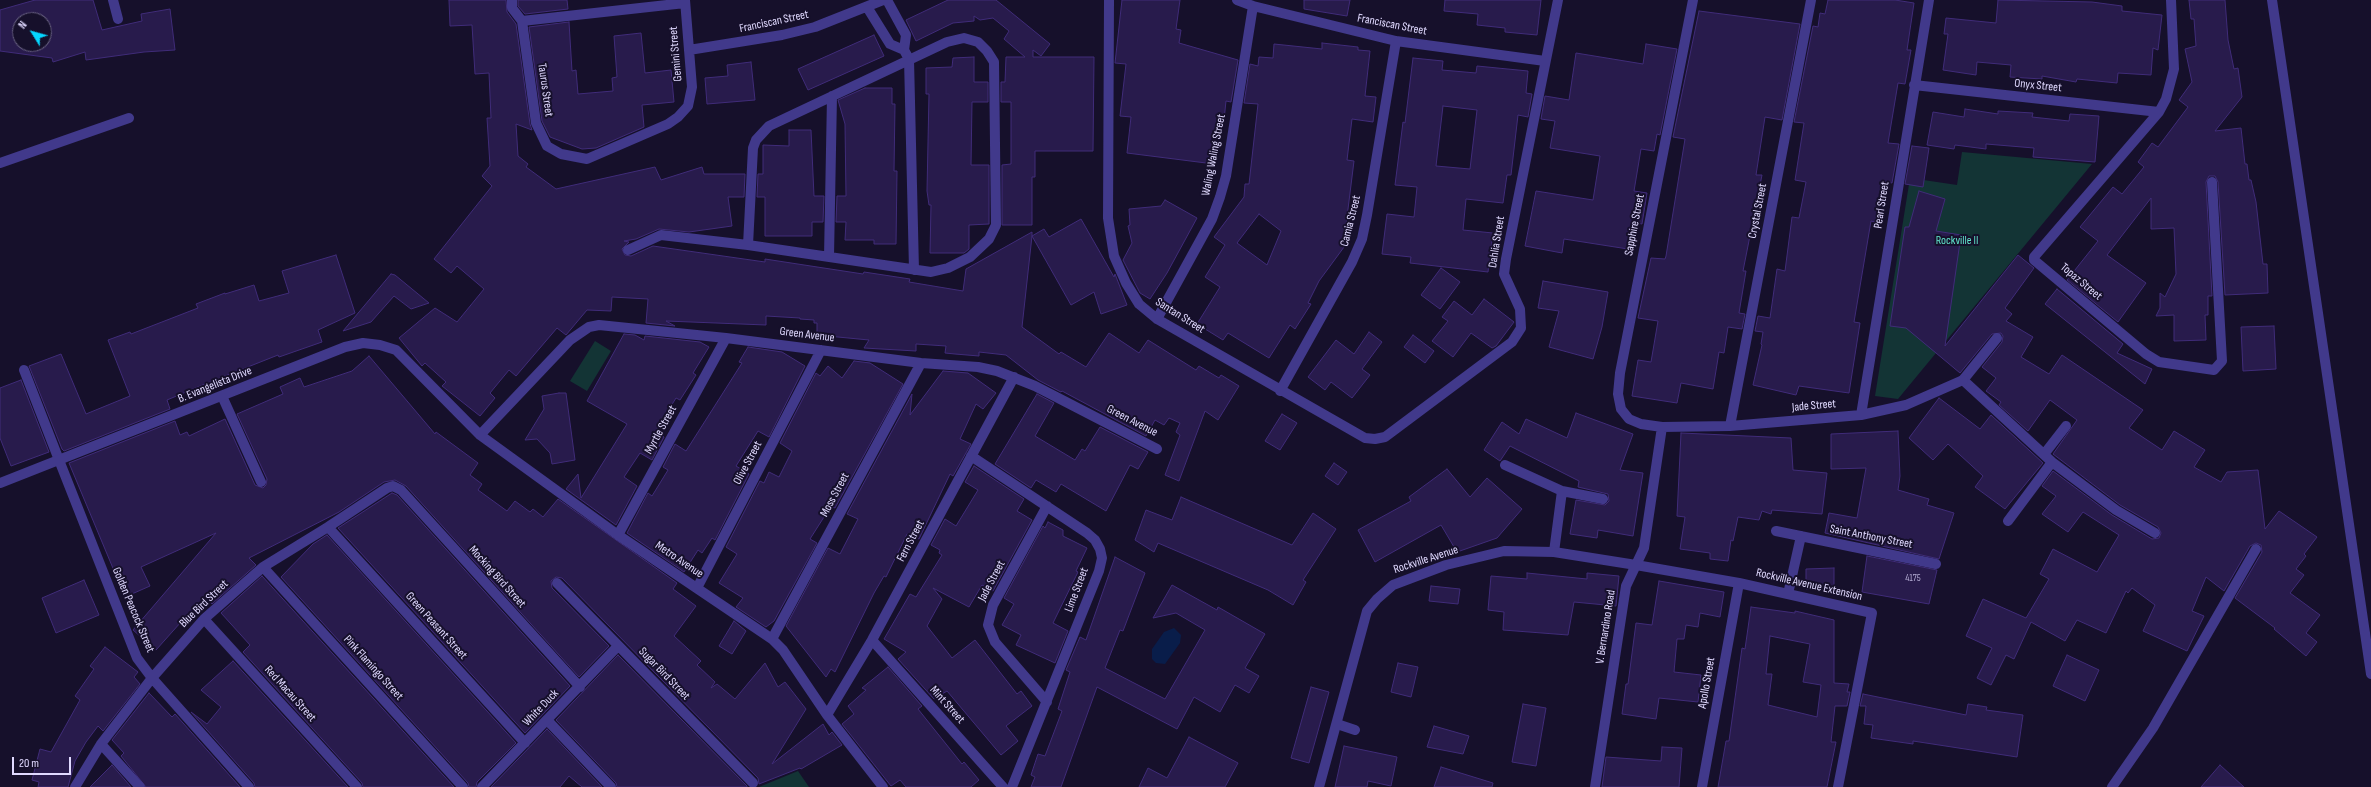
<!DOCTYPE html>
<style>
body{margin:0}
#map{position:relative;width:2371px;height:787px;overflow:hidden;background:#16102b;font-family:"Sofia Sans Condensed",sans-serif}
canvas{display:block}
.north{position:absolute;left:12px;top:12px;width:40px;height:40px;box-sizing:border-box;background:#16102b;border:1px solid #676080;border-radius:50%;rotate:307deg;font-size:11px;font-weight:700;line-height:16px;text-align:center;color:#e0d9ff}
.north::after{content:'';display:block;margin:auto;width:14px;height:18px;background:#05d7ff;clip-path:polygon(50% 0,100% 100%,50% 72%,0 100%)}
.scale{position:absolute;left:12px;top:757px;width:59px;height:18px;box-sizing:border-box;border:2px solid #e0d9ff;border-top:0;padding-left:5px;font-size:12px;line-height:14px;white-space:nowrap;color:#e0d9ff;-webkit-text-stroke:3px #16102b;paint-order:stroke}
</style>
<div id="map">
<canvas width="2371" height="787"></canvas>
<div class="north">N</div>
<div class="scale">20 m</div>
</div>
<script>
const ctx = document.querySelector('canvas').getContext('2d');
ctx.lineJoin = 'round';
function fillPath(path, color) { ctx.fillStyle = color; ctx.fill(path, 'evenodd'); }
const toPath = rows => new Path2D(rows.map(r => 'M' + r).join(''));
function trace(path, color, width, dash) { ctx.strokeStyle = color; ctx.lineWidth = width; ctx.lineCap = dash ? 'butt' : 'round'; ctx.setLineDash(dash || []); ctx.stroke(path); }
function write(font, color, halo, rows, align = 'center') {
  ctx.font = font + ' "Sofia Sans Condensed",sans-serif'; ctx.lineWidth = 4; ctx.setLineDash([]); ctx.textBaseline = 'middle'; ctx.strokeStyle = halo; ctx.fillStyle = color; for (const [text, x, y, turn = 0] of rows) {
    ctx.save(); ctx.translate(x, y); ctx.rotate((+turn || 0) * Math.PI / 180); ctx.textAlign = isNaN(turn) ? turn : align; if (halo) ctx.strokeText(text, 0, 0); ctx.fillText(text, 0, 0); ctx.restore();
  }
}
fillPath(toPath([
 [1962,152,2092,164,1898,399,1875,396,1910,178,1957,185],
 [595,341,611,351,587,391,570,381],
 [798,771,809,787,759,787]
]), '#133435');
fillPath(toPath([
 [1174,628,1181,635,1180,643,1165,664,1156,663,1152,659,1152,649,1164,632]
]), '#091d4a');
const building = toPath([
 [35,0,93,0,102,30,142,21,141,14,170,9,175,50,144,52,86,60,85,52,53,62,52,58,0,51,0,10,35,0],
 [20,20,44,20,44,44,20,44,20,20],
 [449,0,506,0,507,12,516,24,530,124,532,130,516,124,518,156,528,164,526,167,556,189,655,167,661,180,702,167,704,174,745,174,744,197,728,197,732,226,689,232,659,229,636,239,624,241,629,242,622,249,625,255,631,256,653,246,765,262,765,259,863,274,864,272,910,279,909,282,963,291,966,269,1032,232,1032,236,1044,229,1049,237,1081,219,1114,277,1115,274,1127,305,1101,314,1094,292,1071,305,1032,236,1022,327,1059,354,1061,352,1086,367,1109,333,1139,353,1148,340,1196,370,1199,366,1219,378,1221,375,1239,386,1218,420,1205,411,1179,481,1165,475,1180,435,1176,432,1180,423,1169,418,1164,425,1155,420,1146,436,1062,391,1061,392,1038,380,1006,355,979,352,979,356,955,354,945,353,946,346,916,344,916,351,864,348,869,340,817,335,817,323,814,323,814,320,800,319,800,318,766,316,766,325,666,321,675,326,646,323,648,299,612,297,611,311,587,310,566,335,557,328,516,376,509,370,490,393,495,398,480,416,442,386,446,382,425,363,422,366,399,338,435,308,457,322,484,289,457,266,451,273,434,259,492,186,482,176,490,166,487,118,491,118,489,73,475,74,472,25,450,26,449,0],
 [518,0,567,0,568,9,525,14,518,6,518,0],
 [948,0,996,0,1050,44,1041,56,1033,50,1033,57,1094,57,1093,151,1035,151,1035,177,1032,177,1032,225,1002,225,1002,165,1011,164,1011,102,1001,102,1001,82,1005,82,1006,57,1025,57,1004,39,1009,31,993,18,980,20,974,16,974,21,953,23,916,41,906,20,948,0],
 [1122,0,1180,0,1176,29,1181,30,1179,43,1238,60,1231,102,1226,101,1224,120,1219,119,1214,164,1127,153,1131,117,1120,116,1126,64,1115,63,1122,0],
 [1304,0,1350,0,1347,16,1304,9,1304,0],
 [1445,0,1541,0,1537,35,1505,32,1505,28,1477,25,1478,14,1444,11,1445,0],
 [1828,0,1895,0,1914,3,1907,50,1911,50,1905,84,1898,83,1888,143,1899,144,1892,183,1882,181,1875,222,1871,221,1854,322,1860,323,1849,393,1799,386,1796,395,1753,385,1762,345,1761,344,1763,332,1755,331,1758,316,1770,318,1777,269,1785,271,1792,217,1799,218,1806,182,1795,180,1804,123,1794,122,1813,26,1818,27,1820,13,1825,14,1828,0],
 [1998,0,2092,2,2122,6,2122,11,2162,15,2158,50,2153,48,2151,75,2118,73,2117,83,2077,79,2076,82,2042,76,2042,79,2010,77,2011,65,1977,62,1976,75,1943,70,1948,34,1944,34,1946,18,1996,23,1998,0],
 [2189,0,2225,0,2228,40,2234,69,2238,68,2242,97,2215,131,2241,128,2245,164,2247,164,2249,180,2251,180,2256,202,2263,264,2267,264,2268,293,2225,295,2218,182,2215,176,2209,176,2206,182,2212,296,2208,296,2208,315,2205,315,2206,340,2174,341,2174,315,2156,316,2160,308,2160,293,2165,297,2176,274,2174,228,2151,229,2151,198,2107,255,2146,283,2118,322,2067,280,2098,241,2080,227,2113,187,2122,194,2144,167,2138,162,2152,143,2158,147,2188,107,2179,100,2192,82,2185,49,2196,46,2194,19,2191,19,2189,0],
 [1699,11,1800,24,1782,120,1765,117,1756,175,1762,175,1743,271,1746,271,1739,313,1745,314,1742,329,1728,327,1724,353,1719,352,1713,389,1681,383,1677,403,1632,396,1638,360,1651,362,1658,321,1638,318,1651,258,1665,259,1666,256,1685,139,1673,137,1699,11],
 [569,22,572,71,576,70,578,94,613,91,612,78,617,77,614,36,641,33,645,73,671,70,674,102,642,105,644,127,596,148,582,149,550,137,542,121,529,27,569,22],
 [874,35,884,56,808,90,798,69,874,35],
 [1322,43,1358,47,1358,50,1370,51,1365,96,1376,97,1373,122,1352,119,1347,160,1354,161,1344,241,1347,243,1319,281,1308,303,1311,304,1295,329,1290,325,1269,358,1228,333,1223,340,1197,324,1220,287,1205,277,1225,245,1214,237,1244,197,1245,184,1249,184,1258,104,1244,103,1250,64,1258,66,1259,57,1273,58,1274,44,1322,49,1322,43],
 [1259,214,1281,231,1267,265,1237,243,1259,214],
 [1646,44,1677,49,1660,135,1657,134,1654,151,1641,149,1634,191,1647,193,1642,224,1632,222,1628,249,1564,239,1562,253,1525,246,1536,191,1593,200,1600,156,1550,148,1555,121,1541,119,1545,96,1569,100,1576,53,1643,64,1646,44],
 [974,57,974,82,988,82,988,102,972,102,971,165,989,165,989,224,969,225,969,249,964,253,930,253,931,205,929,205,927,191,929,94,926,94,926,68,952,67,953,58,974,57],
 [1413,58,1443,61,1442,70,1476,73,1477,66,1528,71,1526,93,1532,94,1528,117,1518,115,1511,175,1507,175,1503,203,1466,199,1463,230,1493,233,1488,272,1410,263,1411,257,1382,254,1387,214,1414,217,1417,187,1395,185,1403,122,1405,123,1413,58],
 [1443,106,1477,110,1470,169,1436,166,1443,106],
 [751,62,755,100,707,104,705,78,728,76,727,65,751,62],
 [865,88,892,88,892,104,895,104,894,171,897,171,896,244,874,244,874,240,845,240,846,222,836,222,837,196,846,196,845,124,838,100,865,88],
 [1965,109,1998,114,1998,111,2033,113,2032,117,2069,121,2070,114,2099,116,2095,162,2033,157,2034,148,1986,144,1986,149,1955,145,1954,149,1927,145,1933,112,1964,117,1965,109],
 [789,130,811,130,814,196,824,196,823,222,812,222,812,236,765,236,765,197,757,197,758,174,763,174,763,145,789,146,789,130],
 [1912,146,1929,148,1923,187,1905,184,1912,146],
 [1919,191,1945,199,1936,231,1961,235,1945,346,2018,255,2034,268,2005,308,2012,314,2006,321,2033,337,2021,357,2049,374,2062,355,2143,410,2129,428,2162,450,2174,431,2205,450,2194,467,2221,482,2227,472,2258,470,2265,529,2279,511,2317,537,2304,554,2306,556,2296,569,2304,575,2290,593,2320,615,2306,633,2317,642,2306,656,2274,629,2275,628,2235,598,2262,552,2261,545,2256,543,2250,546,2224,591,2206,577,2192,611,2204,616,2187,651,2143,631,2155,605,2132,588,2128,593,2126,591,2106,633,2077,620,2065,641,2031,622,2014,659,2006,655,1991,685,1977,678,1992,648,1966,636,1983,599,2026,618,2049,579,2040,574,2053,549,2097,572,2119,535,2083,512,2068,532,2042,514,2056,496,2042,486,2053,471,2112,515,2152,539,2159,538,2161,533,2158,527,2120,505,2053,454,2077,420,2050,400,2028,431,1999,405,2001,402,1986,391,1996,378,1982,367,2002,342,2003,336,2001,333,1992,334,1960,373,1906,328,1890,326,1905,227,1909,227,1919,191],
 [1165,200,1197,218,1167,273,1150,299,1140,293,1123,260,1132,243,1128,226,1130,225,1129,209,1161,206,1165,200],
 [336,255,355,313,318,330,322,342,279,357,278,355,205,384,167,400,170,409,64,451,62,449,29,366,61,354,86,414,130,396,108,340,130,332,131,334,198,308,196,304,225,293,225,294,254,285,259,301,289,293,282,271,336,255],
 [1441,268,1460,282,1440,309,1421,295,1441,268],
 [391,274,395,275,429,303,411,309,394,296,371,322,343,331,391,274],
 [1543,281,1608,292,1602,327,1593,359,1549,347,1559,311,1538,308,1543,281],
 [2057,289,2123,344,2117,353,2152,369,2145,384,2045,304,2057,289],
 [1484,299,1514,322,1496,346,1492,348,1471,333,1453,357,1432,341,1448,321,1442,317,1454,301,1472,315,1484,299],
 [2274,326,2276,369,2243,371,2241,327,2274,326],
 [1369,332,1382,342,1362,369,1370,375,1352,398,1331,382,1325,390,1308,377,1336,340,1354,354,1369,332],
 [624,334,635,335,644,340,645,336,700,342,709,347,693,373,696,375,680,400,676,398,655,432,664,437,652,460,640,453,624,477,637,486,616,525,566,489,578,474,581,498,627,424,587,401,624,334],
 [1413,335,1434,351,1425,363,1404,347,1413,335],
 [748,347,782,352,805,366,769,437,758,431,736,466,749,474,715,540,712,538,702,553,698,550,684,572,627,533,648,493,652,496,668,470,663,467,675,444,686,451,742,363,739,362,748,347],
 [369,356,435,434,436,432,478,463,470,475,482,484,478,490,507,511,515,501,530,512,533,509,543,517,558,499,677,583,673,589,696,606,674,636,701,661,697,665,715,682,711,688,717,684,735,699,765,663,778,687,785,682,806,709,772,764,823,724,829,735,832,732,842,745,801,769,800,768,759,784,758,778,562,578,556,577,551,581,552,588,609,646,579,677,406,486,395,480,384,482,339,512,249,558,256,565,212,604,208,599,184,624,181,622,156,650,133,630,216,533,141,567,150,586,125,597,69,463,175,421,180,435,187,432,189,436,225,419,255,485,263,488,266,485,267,479,237,414,283,394,280,387,300,378,304,387,352,371,369,356],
 [854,361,870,363,903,384,835,508,831,506,810,539,817,543,774,621,766,627,736,607,743,598,719,583,737,554,726,547,760,481,764,483,769,472,779,477,792,451,780,443,816,373,820,376,828,366,842,378,854,361],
 [943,371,968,373,996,393,983,409,976,404,960,439,971,444,953,476,950,474,919,539,907,534,886,577,884,576,874,593,835,672,831,669,826,677,786,626,828,548,840,554,858,519,847,514,912,394,910,415,943,371],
 [21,380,49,452,11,466,0,438,0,388,21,380],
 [559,393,566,393,575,460,552,464,550,453,537,439,525,440,544,409,542,396,559,393],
 [1037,394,1054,403,1035,436,1075,460,1082,449,1085,451,1100,427,1148,452,1138,469,1130,465,1106,511,1061,484,1056,492,1036,480,1031,488,995,464,1037,394],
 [1939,398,1980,429,1991,415,2043,463,2005,509,1975,487,1983,476,1948,444,1933,460,1909,438,1939,398],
 [1576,413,1633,434,1620,470,1643,473,1633,536,1598,530,1597,538,1570,534,1576,500,1605,505,1609,501,1608,494,1578,487,1579,481,1510,446,1500,461,1484,450,1502,422,1519,434,1526,419,1567,438,1576,413],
 [1282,414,1297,423,1280,450,1265,441,1282,414],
 [1898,431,1900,476,1898,490,1929,499,1927,505,1954,513,1939,559,1825,533,1829,513,1857,518,1866,468,1831,469,1831,434,1898,431],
 [1681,433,1791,438,1793,470,1827,473,1822,514,1772,510,1771,514,1762,511,1759,520,1738,517,1733,541,1731,540,1728,561,1710,559,1710,553,1680,549,1685,517,1677,516,1681,433],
 [1334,463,1347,472,1338,485,1325,476,1334,463],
 [974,466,1024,499,1017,511,1032,520,993,591,982,585,969,607,933,588,942,599,927,626,952,658,975,640,1017,694,1021,691,1032,706,1006,726,1018,741,1001,755,947,691,934,699,898,659,906,652,884,639,910,594,916,597,942,555,939,553,940,550,931,545,945,519,956,526,978,490,965,482,974,466],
 [1447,469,1470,497,1487,478,1522,509,1497,538,1457,552,1441,525,1375,562,1358,530,1411,501,1409,497,1447,469],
 [392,493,397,495,570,686,525,733,338,528,392,493],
 [1181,497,1292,545,1313,513,1336,529,1303,580,1306,582,1293,605,1268,590,1158,543,1154,552,1135,540,1146,510,1172,520,1181,497],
 [1048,522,1063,530,1063,536,1087,548,1076,571,1078,572,1053,623,1068,631,1055,663,1016,645,1021,635,1002,625,1014,604,1004,598,1043,526,1045,528,1048,522],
 [327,535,516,743,477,782,476,787,469,787,468,783,281,577,313,544,327,535],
 [1867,556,1937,570,1929,604,1862,592,1867,556],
 [1115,557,1145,573,1123,631,1120,630,1105,668,1165,699,1205,630,1176,613,1153,618,1172,585,1217,610,1218,607,1265,634,1245,668,1259,676,1249,693,1235,685,1220,712,1194,697,1177,729,1097,687,1061,787,1031,787,1035,777,1031,775,1038,754,1045,756,1062,711,1058,709,1070,672,1066,670,1080,637,1086,640,1115,557],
 [1834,568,1834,589,1806,589,1806,569,1834,568],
 [1527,573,1587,579,1587,573,1619,576,1616,606,1574,602,1568,635,1503,630,1504,612,1488,610,1491,576,1527,579,1527,573],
 [262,576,454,787,363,787,362,783,243,652,250,645,221,613,262,576],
 [84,580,99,615,56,633,42,598,84,580],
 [1659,581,1724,592,1720,617,1700,613,1698,627,1686,625,1684,639,1677,639,1674,672,1701,675,1698,702,1659,698,1656,719,1622,714,1626,684,1628,684,1636,623,1652,625,1659,581],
 [1431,586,1460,589,1458,604,1429,601,1431,586],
 [1751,607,1795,613,1795,611,1834,620,1834,683,1849,684,1847,692,1850,692,1847,706,1835,706,1831,742,1836,742,1827,787,1718,787,1726,741,1729,741,1742,648,1745,649,1751,607],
 [1770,636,1810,644,1803,682,1821,685,1817,717,1768,705,1772,674,1766,674,1770,636],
 [734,621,746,631,732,654,719,646,734,621],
 [105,647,138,672,134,677,140,684,103,731,98,726,86,742,75,761,68,787,38,787,39,782,32,780,40,749,51,752,80,700,75,696,94,669,90,666,105,647],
 [618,655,747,786,747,787,617,787,616,783,556,720,618,655],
 [2067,655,2099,670,2085,701,2053,686,2067,655],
 [233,661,348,787,255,787,254,783,191,712,207,724,221,707,201,690,233,661],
 [1398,663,1418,667,1411,697,1391,692,1398,663],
 [888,667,922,706,918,709,962,764,964,762,979,780,971,787,906,787,900,780,891,786,842,724,854,714,848,706,866,690,862,688,888,667],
 [1311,687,1329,692,1309,763,1291,758,1311,687],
 [149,693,172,717,175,714,240,787,146,787,121,756,124,753,112,740,149,693],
 [1863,694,1966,715,1968,704,1987,707,1986,710,2023,715,2017,757,1913,741,1913,744,1871,738,1873,725,1864,724,1866,706,1860,706,1863,694],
 [1523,704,1546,708,1536,766,1512,762,1523,704],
 [1434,726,1469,736,1463,754,1427,747,1434,726],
 [547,729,602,787,582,787,569,776,560,787,491,787,547,729],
 [1189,737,1238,763,1225,787,1139,787,1148,768,1167,778,1189,737],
 [1344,746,1397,757,1391,786,1368,781,1367,787,1335,787,1344,746],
 [1662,747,1682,748,1679,787,1602,787,1606,757,1661,761,1662,747],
 [112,765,131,787,90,787,112,765],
 [2220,765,2244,787,2201,787,2220,765],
 [1441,767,1493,783,1492,787,1434,787,1441,767]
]);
fillPath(building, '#281b4c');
trace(building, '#402c79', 1);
trace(toPath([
 [2272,0,2371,674],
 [0,163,129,118],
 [1997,338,1963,380,2052,462,2116,510,2155,533],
 [24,370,59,460],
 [222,396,261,482],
 [2045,453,2066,426],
 [1505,465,1562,491,1603,499],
 [2008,521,2052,462],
 [1554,552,1562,491],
 [547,720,611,787],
 [1337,724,1355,730],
 [2112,787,2153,728,2256,549]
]), '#41398b', 10);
trace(toPath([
 [113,0,118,19],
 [512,0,512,8,522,21,536,123,547,146,561,154,587,159,668,124,678,117,688,106,692,87,685,0],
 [887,0,906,35,904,50],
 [1109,0,1108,218,1114,256,1126,283,1139,304,1157,319,1365,438,1375,439,1385,437,1512,342,1521,328,1520,309,1504,274,1506,259,1558,0],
 [1237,0,1253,6,1396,41,1545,61],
 [1693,0,1620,373,1618,394,1621,409,1629,419,1641,424,1662,427,1730,426,1861,415,1906,405,1963,380],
 [2171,0,2174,69,2166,99,2159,112,2034,257,2034,260,2146,354,2159,362,2214,370,2222,361,2212,182],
 [867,7,890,44,904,50,909,59,914,270],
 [522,21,685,3],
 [689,50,782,35,815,27,883,0],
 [1914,85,2159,112],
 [628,250,661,235,748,245,931,272,948,268,970,257,989,239,996,225,994,62,987,51,978,42,964,38,947,42,769,126,756,140,753,148,748,245],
 [829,257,832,96],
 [1157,319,1212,219,1220,197,1226,176,1253,6],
 [1280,391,1352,262,1362,239,1367,215,1396,41],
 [1861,415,1929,0],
 [1730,426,1811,0],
 [480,435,570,340,589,327,599,325,726,338,921,363,978,367,997,371,1035,386,1157,449],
 [971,456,1087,533,1095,540,1100,549,1102,558,1099,571,1012,787],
 [59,460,137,658,152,678,249,787],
 [0,483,345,347,363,343,380,345,396,350,480,435,618,535,772,639,783,650,827,715,883,787],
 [328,527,525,743],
 [1776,531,1936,564],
 [618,535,726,338],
 [263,567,463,787],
 [557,583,753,783],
 [697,588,821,350],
 [1788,594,1801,536],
 [204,619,357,787],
 [772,639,921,363],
 [872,640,1003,787],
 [1047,702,995,642,988,625,993,605,1047,506],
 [827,715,872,640,1014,377],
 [101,744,140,787],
 [75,787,101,744,152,678,204,619,263,567,328,527,387,488,393,486,401,490,580,687],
 [482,787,618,646],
 [1319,787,1367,611,1377,599,1393,585,1446,565,1504,551,1554,552,1636,565,1739,583,1872,613,1838,787],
 [1595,787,1626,586,1644,548,1662,427],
 [1702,787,1739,583]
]), '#41398b', 10);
write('10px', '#b2aad2', null, [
 ["4175",1913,578]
]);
write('12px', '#e0d9ff', '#16102b', [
 ["Franciscan Street",774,22,-12],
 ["Franciscan Street",1392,25,11],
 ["Gemini Street",676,54,-95],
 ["Onyx Street",2038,86,6],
 ["Taurus Street",545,90,82],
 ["Waling Waling Street",1214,155,-79],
 ["Pearl Street",1882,205,-81],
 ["Crystal Street",1758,211,-79],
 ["Camia Street",1351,221,-76],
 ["Sapphire Street",1635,225,-79],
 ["Dahlia Street",1497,242,-81],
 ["Topaz Street",2081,282,40],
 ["Santan Street",1180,316,32],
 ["Green Avenue",807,335,7],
 ["B. Evangelista Drive",215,385,-22],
 ["Jade Street",1814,406,-5],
 ["Green Avenue",1132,421,27],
 ["Myrtle Street",661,430,-61],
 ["Olive Street",748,463,-62],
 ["Moss Street",835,495,-62],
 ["Saint Anthony Street",1871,537,11],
 ["Fern Street",911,541,-62],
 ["Metro Avenue",679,560,34],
 ["Rockville Avenue",1426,560,-18],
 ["Mocking Bird Street",497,577,48],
 ["Jade Street",992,581,-62],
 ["Rockville Avenue Extension",1809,585,13],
 ["Lime Street",1077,590,-69],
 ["Blue Bird Street",204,604,-44],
 ["Golden Peacock Street",133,610,67],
 ["Green Peasant Street",436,626,48],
 ["V. Bernardino Road",1606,627,-81],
 ["Pink Flamingo Street",373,668,48],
 ["Sugar Bird Street",664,674,46],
 ["Apollo Street",1707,683,-80],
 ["Red Macau Street",290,694,48],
 ["Mint Street",947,705,48],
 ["White Duck",541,708,-46]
]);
write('12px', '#60e4cb', '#16102b', [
 ["Rockville II",1957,241]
]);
</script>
